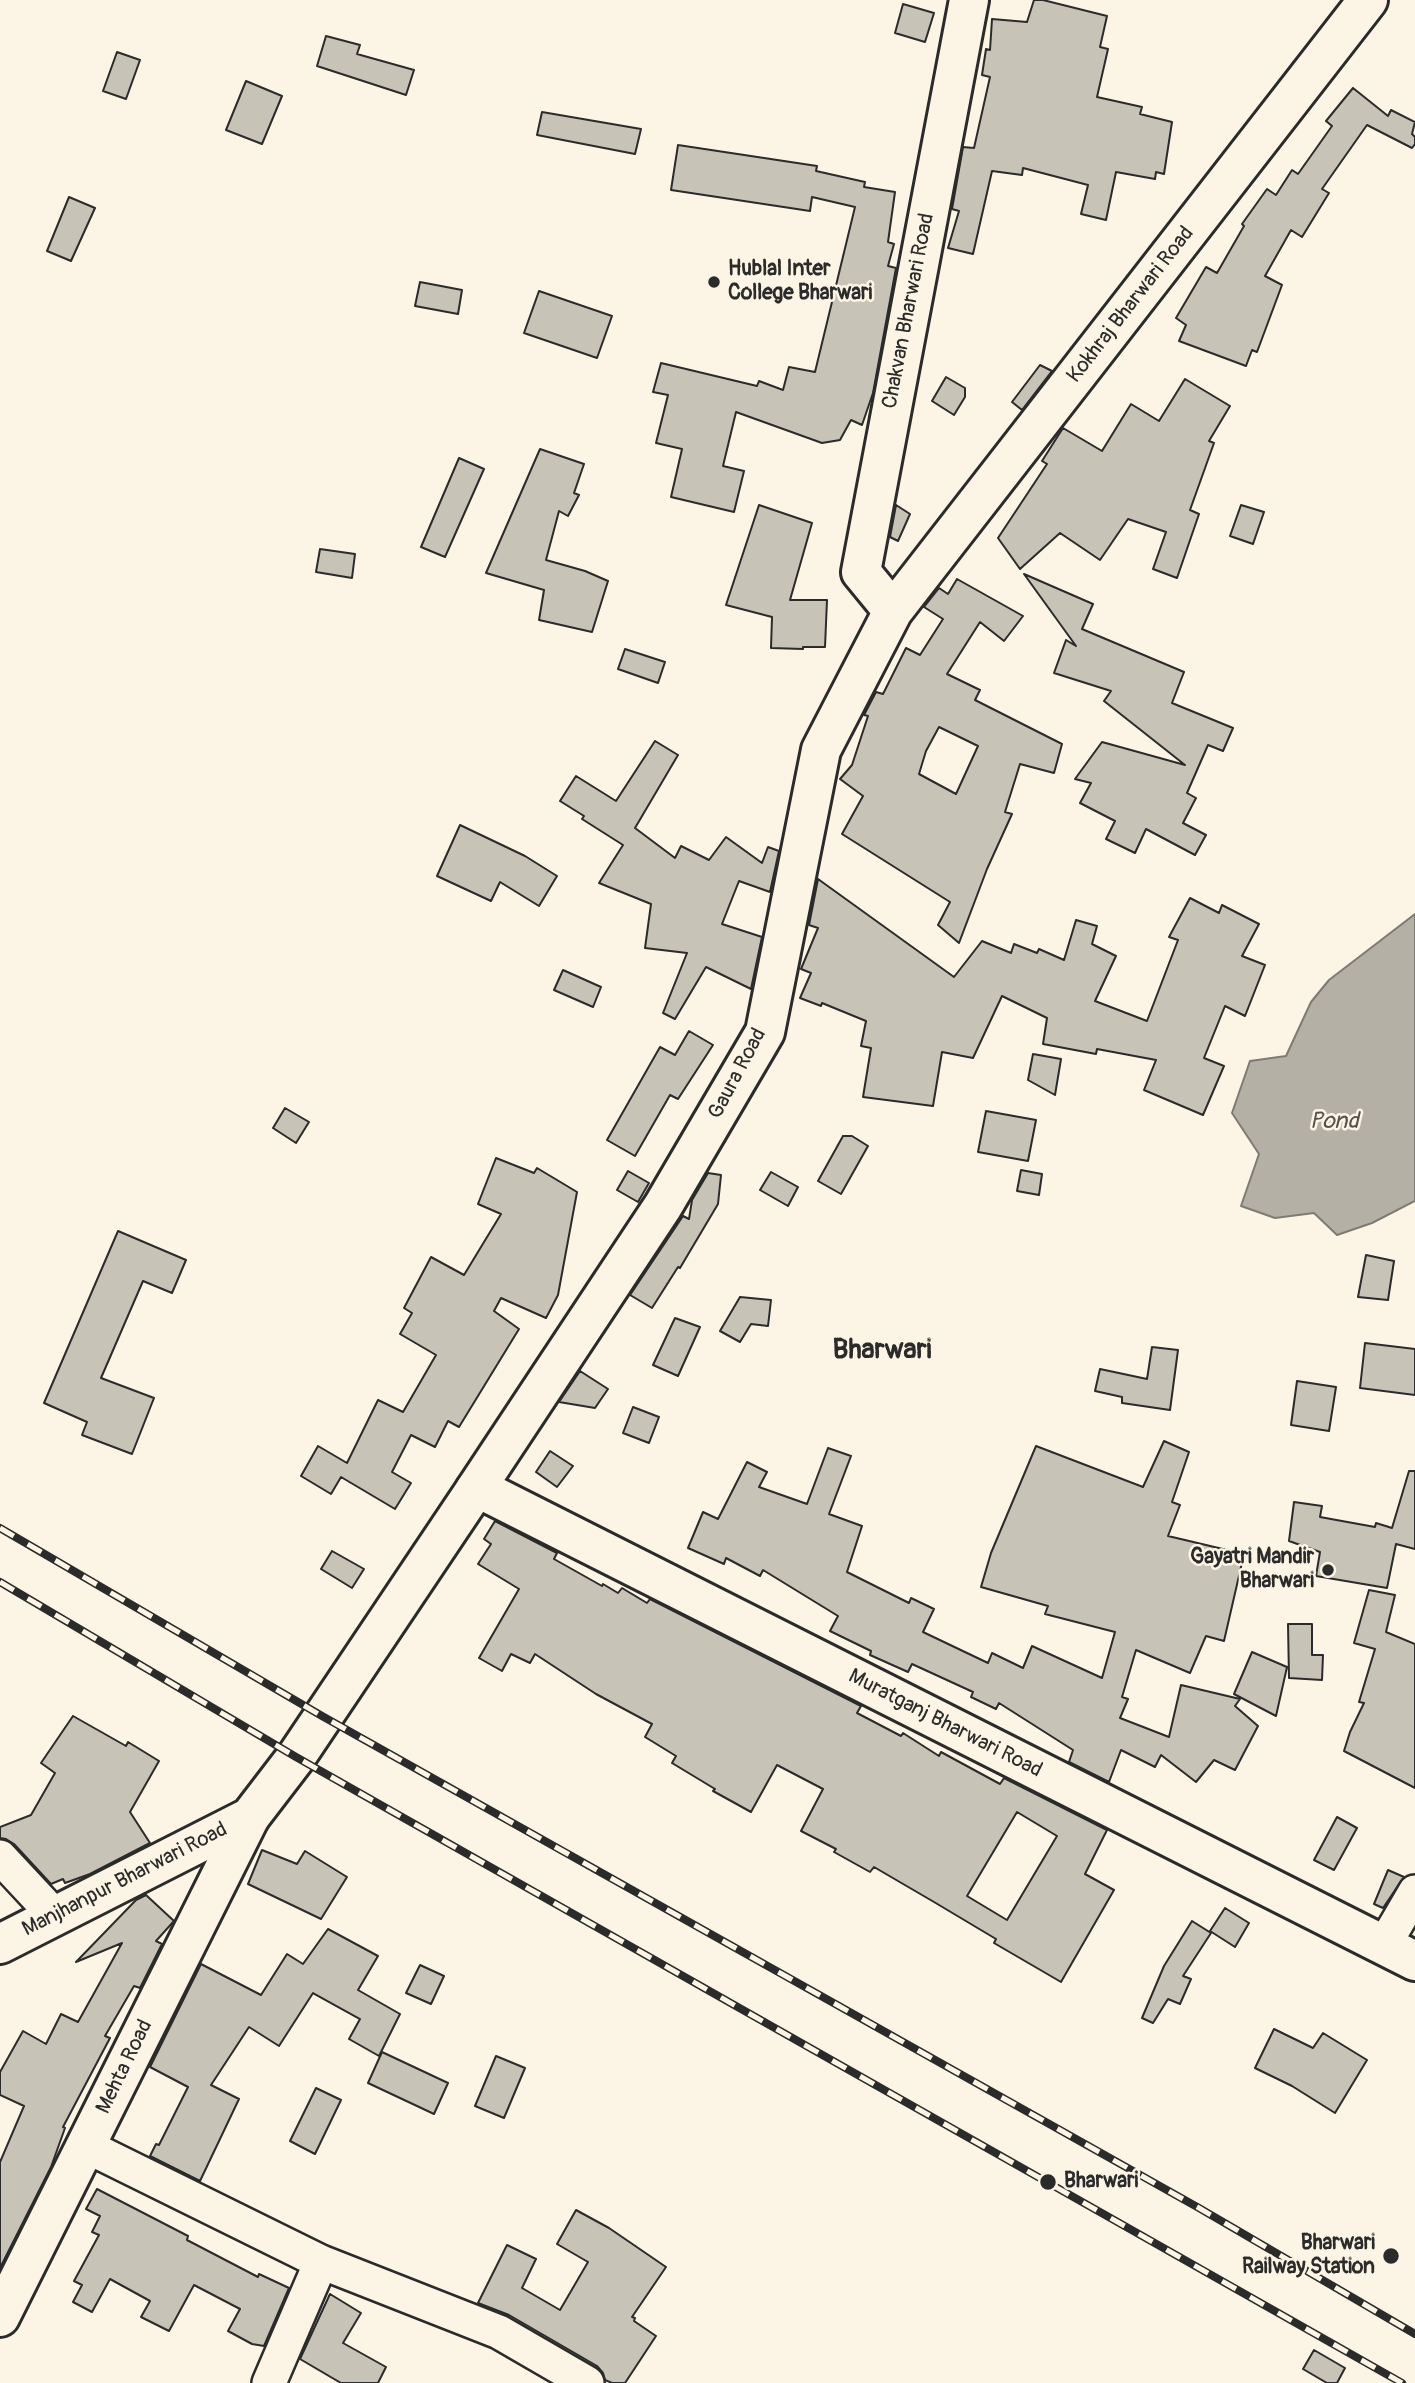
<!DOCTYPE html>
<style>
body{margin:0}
canvas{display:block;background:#fcf5e5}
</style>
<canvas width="1415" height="2383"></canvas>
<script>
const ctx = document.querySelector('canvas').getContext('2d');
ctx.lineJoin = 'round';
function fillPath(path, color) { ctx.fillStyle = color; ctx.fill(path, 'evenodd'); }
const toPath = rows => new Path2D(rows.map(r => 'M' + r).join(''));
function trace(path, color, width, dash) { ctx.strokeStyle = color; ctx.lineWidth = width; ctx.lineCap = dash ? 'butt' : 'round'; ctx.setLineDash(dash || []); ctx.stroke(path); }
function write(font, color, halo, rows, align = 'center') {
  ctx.font = font + ' Pangolin,sans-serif'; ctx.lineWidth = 5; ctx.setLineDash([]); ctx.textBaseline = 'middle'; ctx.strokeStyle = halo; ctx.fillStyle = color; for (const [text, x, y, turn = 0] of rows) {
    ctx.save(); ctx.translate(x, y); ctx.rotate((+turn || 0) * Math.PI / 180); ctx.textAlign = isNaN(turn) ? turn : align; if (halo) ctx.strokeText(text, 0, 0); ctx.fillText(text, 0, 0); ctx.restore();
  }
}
const water = toPath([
 [1415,914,1415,1201,1372,1223,1337,1235,1314,1213,1275,1218,1241,1206,1259,1154,1232,1113,1250,1061,1286,1056,1311,1002,1329,980,1415,914]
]);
fillPath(water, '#b4b0a5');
trace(water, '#7d7b74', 2);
const building = toPath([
 [1034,0,1043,0,1107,16,1100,47,1108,49,1097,97,1142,107,1140,114,1172,122,1164,174,1156,172,1155,179,1116,172,1106,220,1081,214,1088,185,1023,168,1022,175,992,171,973,254,948,248,959,211,952,209,963,147,974,148,990,77,982,75,986,49,990,50,992,19,1027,22,1034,0],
 [903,4,934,13,925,42,895,33,903,4],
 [326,36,360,45,357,54,414,70,406,95,317,66,326,36],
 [117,52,140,60,126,99,103,91,117,52],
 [246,81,282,96,262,144,226,130,246,81],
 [1353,88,1388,116,1391,110,1415,122,1412,134,1415,137,1415,144,1412,148,1367,125,1322,189,1329,193,1302,237,1291,230,1265,276,1282,285,1257,352,1252,350,1246,366,1179,341,1186,325,1176,318,1206,267,1217,273,1244,226,1242,224,1267,189,1276,195,1292,170,1298,174,1332,126,1326,121,1353,88],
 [542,112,641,129,635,154,537,135,542,112],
 [678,145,817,166,816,171,865,182,864,187,895,192,888,242,894,244,888,266,896,268,873,393,862,425,851,420,840,440,822,443,736,412,723,466,744,471,734,512,671,497,682,449,656,443,668,395,653,392,661,363,757,386,759,381,783,390,789,367,815,372,855,207,812,197,810,211,671,190,678,145],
 [69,197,95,208,71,261,47,251,69,197],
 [420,282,462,290,458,314,415,306,420,282],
 [539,291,612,316,597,358,524,333,539,291],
 [1040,365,1052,371,1022,410,1012,402,1040,365],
 [946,377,965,388,965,397,954,415,932,401,946,377],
 [1185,379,1230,406,1209,441,1214,443,1190,510,1199,514,1177,578,1153,569,1166,532,1128,519,1100,560,1060,533,1020,569,998,538,1047,464,1042,461,1063,428,1102,451,1131,404,1159,421,1185,379],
 [540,449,584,464,574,493,579,495,568,516,559,511,546,560,585,571,608,581,592,632,539,620,544,590,486,573,540,449],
 [459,458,484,469,445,557,421,547,459,458],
 [759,505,812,523,790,600,827,600,825,647,803,647,803,649,771,648,772,617,726,605,759,505],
 [896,505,910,514,898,541,890,537,896,505],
 [1241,505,1264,512,1253,544,1230,536,1241,505],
 [320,549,355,554,352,578,316,572,320,549],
 [1024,574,1093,604,1082,629,1184,672,1172,703,1233,728,1223,751,1208,745,1187,793,1196,798,1183,823,1206,835,1195,855,1146,829,1135,853,1106,839,1115,821,1080,803,1091,783,1075,779,1102,742,1185,765,1104,701,1111,691,1054,673,1066,640,1076,646,1024,574],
 [957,579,1023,616,1004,641,980,622,947,674,980,690,975,700,1062,744,1054,773,1020,764,1005,812,1012,814,987,869,959,943,938,925,950,902,842,834,863,796,840,779,852,765,868,716,864,715,876,692,883,694,906,648,920,655,943,619,924,607,939,588,948,594,957,579],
 [939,727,978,746,956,794,919,774,926,751,939,727],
 [625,649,665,662,658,683,618,669,625,649],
 [655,741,678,755,635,828,675,858,681,846,709,860,726,837,762,863,768,847,779,851,770,892,739,881,722,924,762,937,751,989,706,967,675,1019,663,1013,687,953,645,948,651,904,599,883,623,845,582,819,584,816,560,801,576,776,616,801,655,741],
 [460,825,525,856,557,876,539,906,500,882,491,901,437,876,460,825],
 [818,879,954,977,982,941,1011,953,1014,944,1037,953,1039,949,1064,960,1076,920,1097,926,1092,944,1116,956,1095,1001,1147,1021,1178,940,1169,937,1190,898,1219,913,1222,905,1259,924,1242,956,1265,965,1245,1016,1225,1006,1204,1058,1224,1066,1203,1115,1144,1090,1156,1060,1097,1049,1096,1054,1043,1044,1047,1018,1002,996,973,1058,942,1052,933,1106,863,1097,871,1048,861,1046,866,1021,822,1003,821,1006,800,998,811,973,801,969,818,928,809,925,818,879],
 [563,970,601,987,593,1007,554,990,563,970],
 [689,1031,713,1045,678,1099,670,1095,635,1156,607,1140,660,1047,675,1055,689,1031],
 [1033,1054,1061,1059,1055,1095,1028,1080,1033,1054],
 [285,1108,309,1122,296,1143,273,1128,285,1108],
 [986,1111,1036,1120,1028,1161,978,1152,986,1111],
 [843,1136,852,1136,868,1146,841,1194,818,1181,843,1136],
 [496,1158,534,1173,537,1168,577,1192,558,1295,546,1318,501,1298,494,1311,519,1329,459,1427,448,1421,435,1447,411,1435,392,1472,411,1483,395,1509,341,1477,331,1494,301,1476,318,1446,347,1463,378,1400,403,1412,436,1355,400,1334,412,1313,404,1308,431,1257,464,1275,501,1214,478,1204,496,1158],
 [1021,1170,1042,1174,1039,1195,1017,1191,1021,1170],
 [628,1171,649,1183,638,1202,617,1190,628,1171],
 [771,1172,798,1187,788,1206,760,1190,771,1172],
 [708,1173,721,1175,718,1204,680,1268,678,1267,652,1308,630,1295,683,1216,689,1219,692,1200,708,1173],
 [118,1231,186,1260,172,1293,143,1281,101,1378,154,1398,132,1454,82,1435,87,1422,44,1403,118,1231],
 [1366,1255,1394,1261,1388,1300,1358,1297,1366,1255],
 [740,1297,771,1300,768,1326,751,1324,740,1342,720,1331,740,1297],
 [675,1318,700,1327,678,1376,653,1365,675,1318],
 [1365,1343,1415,1349,1415,1395,1360,1388,1365,1343],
 [1152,1347,1178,1350,1170,1410,1122,1403,1122,1397,1095,1391,1100,1369,1147,1379,1152,1347],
 [580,1371,608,1389,595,1408,559,1402,580,1371],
 [1297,1381,1336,1387,1329,1431,1291,1425,1297,1381],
 [633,1407,659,1417,649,1443,623,1433,633,1407],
 [1164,1441,1189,1452,1172,1502,1180,1505,1168,1536,1244,1554,1224,1641,1206,1636,1190,1673,1136,1650,1122,1697,1128,1699,1120,1718,1169,1737,1181,1685,1240,1699,1235,1706,1258,1726,1235,1770,1214,1760,1196,1782,1161,1755,1155,1767,1121,1750,1109,1782,1069,1762,1073,1750,999,1703,996,1709,971,1697,973,1692,912,1664,908,1672,870,1655,871,1651,830,1631,838,1616,763,1570,760,1576,726,1558,724,1564,688,1548,703,1512,718,1519,747,1462,767,1472,759,1487,807,1504,828,1448,851,1456,829,1514,862,1526,847,1572,909,1603,911,1598,934,1609,923,1632,988,1663,992,1653,1023,1668,1032,1646,1102,1678,1115,1632,1045,1614,1048,1606,981,1587,991,1553,1036,1446,1143,1487,1164,1441],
 [550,1451,573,1466,557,1487,536,1472,550,1451],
 [1409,1471,1415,1471,1415,1549,1396,1544,1387,1588,1316,1576,1320,1552,1289,1541,1294,1502,1322,1506,1320,1517,1375,1527,1376,1523,1392,1528,1409,1471],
 [495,1521,557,1553,554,1559,602,1586,603,1584,618,1593,622,1588,647,1603,650,1599,861,1706,857,1713,901,1736,903,1733,939,1756,941,1752,1000,1784,1004,1778,1107,1830,1085,1874,1114,1890,1061,1982,994,1943,996,1939,934,1902,874,1867,870,1872,834,1852,836,1849,801,1831,823,1789,777,1765,751,1812,713,1791,715,1789,672,1763,676,1756,645,1737,652,1724,596,1694,535,1654,530,1663,511,1654,502,1671,479,1658,519,1589,478,1564,491,1544,484,1539,495,1521],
 [1017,1812,1057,1836,1007,1920,967,1896,1017,1812],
 [332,1551,364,1569,352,1588,321,1569,332,1551],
 [1369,1590,1395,1595,1386,1632,1415,1644,1415,1788,1344,1751,1350,1732,1364,1703,1359,1702,1375,1649,1354,1643,1369,1590],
 [1288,1624,1312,1624,1312,1655,1323,1655,1322,1680,1289,1678,1288,1624],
 [1252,1652,1287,1667,1276,1716,1234,1694,1252,1652],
 [73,1716,126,1746,128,1742,159,1761,130,1812,150,1843,90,1874,65,1883,63,1879,51,1884,14,1844,6,1839,0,1838,0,1827,31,1815,55,1773,41,1763,73,1716],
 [1337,1817,1357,1828,1334,1870,1314,1860,1337,1817],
 [262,1850,297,1864,305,1851,347,1877,321,1919,248,1884,262,1850],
 [1388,1870,1404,1877,1383,1908,1374,1904,1388,1870],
 [146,1895,174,1921,156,1941,162,1944,140,1988,134,1986,105,2036,110,2038,63,2127,65,2128,51,2167,0,2268,0,2162,24,2106,0,2095,0,2072,23,2031,46,2044,61,2014,78,2022,122,1943,76,1962,136,1900,146,1895],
 [1225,1908,1249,1923,1235,1947,1210,1931,1225,1908],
 [1192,1921,1211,1933,1183,1976,1191,1979,1180,2004,1168,1999,1153,2023,1142,2018,1164,1966,1192,1921],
 [328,1929,378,1956,358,1990,400,2014,379,2056,349,2039,360,2019,313,1993,279,2046,249,2027,211,2085,239,2099,200,2181,150,2156,156,2144,159,2145,188,2087,150,2067,201,1964,261,1995,287,1954,303,1964,328,1929],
 [420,1965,444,1976,431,2004,406,1993,420,1965],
 [1274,2029,1313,2048,1323,2033,1367,2060,1335,2113,1292,2086,1255,2068,1274,2029],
 [382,2052,448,2083,434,2114,368,2083,382,2052],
 [496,2056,525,2068,504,2118,475,2106,496,2056],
 [316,2088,341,2100,315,2154,290,2141,316,2088],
 [97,2189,188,2236,187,2240,258,2277,259,2274,289,2288,264,2346,252,2344,228,2331,240,2309,194,2285,169,2331,141,2317,150,2301,110,2279,92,2312,73,2302,82,2285,74,2281,99,2235,92,2232,100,2216,86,2209,97,2189],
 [576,2210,609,2228,666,2267,632,2317,635,2318,634,2321,656,2336,625,2383,612,2383,605,2380,603,2373,597,2366,509,2315,478,2303,507,2245,536,2259,522,2288,560,2310,588,2262,557,2244,576,2210],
 [330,2294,361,2313,343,2343,386,2367,378,2383,341,2383,300,2359,330,2294],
 [1314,2350,1345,2368,1337,2383,1327,2383,1303,2369,1314,2350]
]);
fillPath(building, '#c8c3b7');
trace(building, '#2b2b2b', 2);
const street = toPath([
 [0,1857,55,1916],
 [1384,1945,1415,1892],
 [86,2146,321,2262,499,2332,587,2383],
 [269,2383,321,2262]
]);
const secondary = toPath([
 [893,611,861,572,969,0],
 [475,1490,663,1206,765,1032,821,750,893,611,1368,0],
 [0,2317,250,1817]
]);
const primary = toPath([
 [0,1944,250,1817,296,1757,475,1490,482,1490,1415,1961]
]);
trace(street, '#2b2b2b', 38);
trace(secondary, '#2b2b2b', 44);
trace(primary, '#2b2b2b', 44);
trace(street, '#fcf5e5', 33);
trace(secondary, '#fcf5e5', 38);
trace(primary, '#fcf5e5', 38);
const rail = toPath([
 [0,1528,322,1716,1199,2208,1415,2334],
 [0,1582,296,1757,1402,2383]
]);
trace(rail, '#2b2b2b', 8);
trace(rail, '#fcf5e5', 5, [16]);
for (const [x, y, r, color] of [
 [714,282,7,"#2b2b2b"],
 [1328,1570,7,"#2b2b2b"],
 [1048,2182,9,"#2b2b2b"],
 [1391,2256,9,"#2b2b2b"]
]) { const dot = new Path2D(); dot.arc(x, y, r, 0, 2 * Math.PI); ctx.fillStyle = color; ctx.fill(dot); trace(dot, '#fcf5e5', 2.5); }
write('bold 21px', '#2b2b2b', '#fcf5e5', [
 ["Hublal Inter",728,270],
 ["College Bharwari",728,294],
 ["Gayatri Mandir",1314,1558,"right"],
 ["Bharwari",1314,1582,"right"],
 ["Bharwari",1064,2182],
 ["Bharwari",1375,2244,"right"],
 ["Railway Station",1375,2268,"right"]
], 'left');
write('21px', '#2b2b2b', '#fcf5e5', [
 ["Kokhraj Bharwari Road",1131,305,-52],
 ["Chakvan Bharwari Road",909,311,-79],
 ["Gaura Road",738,1074,-62],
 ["Muratganj Bharwari Road",945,1724,27],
 ["Manjhanpur Bharwari Road",125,1880,-27],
 ["Mehta Road",125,2067,-64]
]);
write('italic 23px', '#545350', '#fcf5e5', [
 ["Pond",1334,1122]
]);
write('bold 28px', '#2b2b2b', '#fcf5e5', [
 ["Bharwari",882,1351]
]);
</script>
